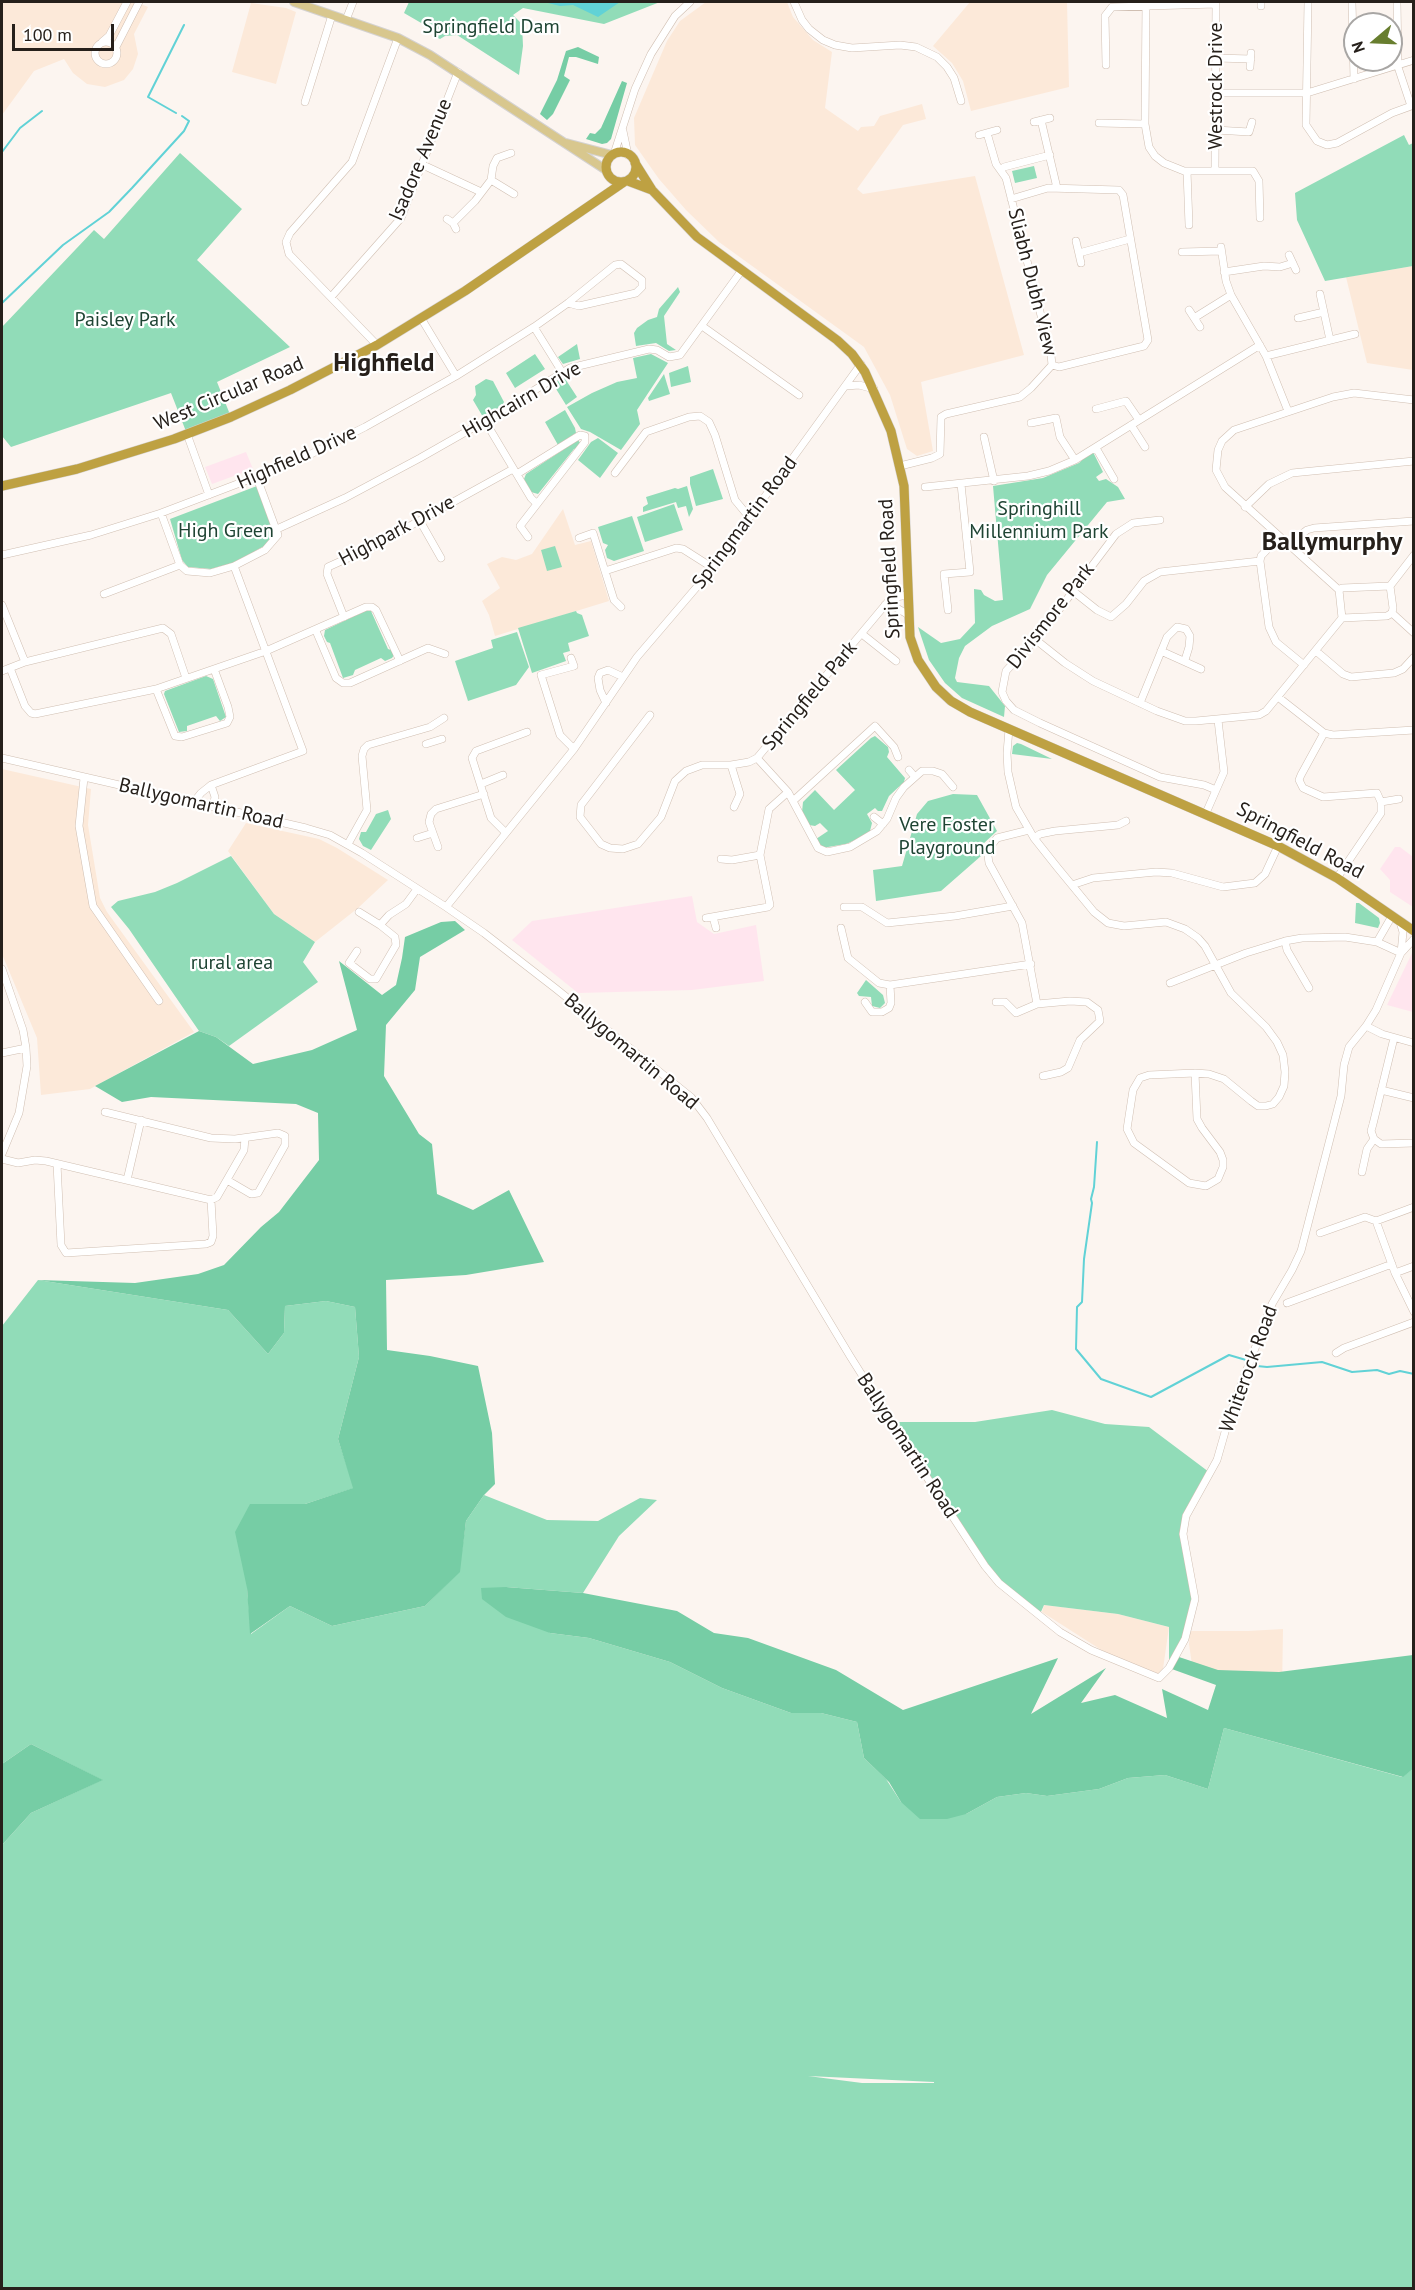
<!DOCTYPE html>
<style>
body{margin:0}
#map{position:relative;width:1415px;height:2290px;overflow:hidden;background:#fcf5f0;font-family:"PT Sans",sans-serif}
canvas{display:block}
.frame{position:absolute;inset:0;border:3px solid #26201b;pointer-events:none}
.north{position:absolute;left:1343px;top:12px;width:60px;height:60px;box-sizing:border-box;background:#fff;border:2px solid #a8a6a4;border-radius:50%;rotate:251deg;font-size:16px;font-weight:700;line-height:24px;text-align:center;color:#26201b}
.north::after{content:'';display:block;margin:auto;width:21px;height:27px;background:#687e2f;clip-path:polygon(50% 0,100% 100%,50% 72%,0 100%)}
.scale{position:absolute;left:12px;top:24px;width:102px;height:27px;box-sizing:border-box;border:3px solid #26201b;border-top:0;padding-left:8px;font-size:18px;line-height:21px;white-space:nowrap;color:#26201b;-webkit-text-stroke:4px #fff;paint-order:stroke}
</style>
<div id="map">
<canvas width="1415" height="2290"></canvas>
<div class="frame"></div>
<div class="north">N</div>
<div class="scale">100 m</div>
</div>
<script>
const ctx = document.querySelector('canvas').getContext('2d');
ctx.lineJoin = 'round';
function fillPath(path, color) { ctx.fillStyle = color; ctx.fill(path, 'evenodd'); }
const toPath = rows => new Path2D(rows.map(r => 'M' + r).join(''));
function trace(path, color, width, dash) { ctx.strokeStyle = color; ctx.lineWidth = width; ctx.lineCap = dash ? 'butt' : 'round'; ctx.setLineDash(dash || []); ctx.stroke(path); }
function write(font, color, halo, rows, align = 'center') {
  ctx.font = font + ' "PT Sans",sans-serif'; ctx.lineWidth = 4.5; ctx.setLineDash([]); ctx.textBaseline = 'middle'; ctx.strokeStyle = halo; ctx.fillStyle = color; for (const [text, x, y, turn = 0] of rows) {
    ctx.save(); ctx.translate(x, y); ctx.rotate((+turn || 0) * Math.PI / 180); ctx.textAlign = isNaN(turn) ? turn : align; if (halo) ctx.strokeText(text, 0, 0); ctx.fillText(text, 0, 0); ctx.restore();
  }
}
fillPath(toPath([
 [246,452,253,469,212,484,205,467],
 [1395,847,1400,847,1413,857,1413,907,1390,892,1390,880,1380,869],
 [692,896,697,922,714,934,756,925,764,981,692,990,578,993,512,940,532,921],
 [1413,951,1413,1012,1387,1005]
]), '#ffe5ee');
fillPath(toPath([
 [2,2,136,2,148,7,134,34,138,54,133,69,124,80,105,87,87,84,73,73,64,59,34,71,2,115],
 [706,2,787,2,793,17,813,40,832,52,825,108,858,131,861,127,874,126,880,116,922,104,926,119,903,125,857,189,863,194,975,176,1024,355,921,382,933,451,917,456,907,449,890,395,864,347,719,242,686,210,659,179,635,145,634,118,667,41,680,21],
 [970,2,1067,2,1069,87,971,111,963,81,952,63,933,46],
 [251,3,286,8,296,12,276,84,232,72],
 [1413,266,1413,370,1367,363,1346,277],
 [563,509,575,545,591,541,609,601,495,636,489,615,482,601,500,588,487,564,502,557,516,560,532,554],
 [2,769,91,789,88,825,100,898,107,912,194,1032,90,1089,41,1095,37,1038,2,954],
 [246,823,319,839,337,848,388,880,358,908,315,942,274,914,228,851],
 [1044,1605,1118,1614,1169,1627,1163,1669,1160,1674,1135,1667,1106,1653,1042,1612],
 [1283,1629,1282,1691,1193,1672,1189,1644,1190,1631,1248,1631]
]), '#fce9d9');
fillPath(toPath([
 [409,2,660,2,604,24,523,8,513,15,522,24,523,46,519,75,457,35,445,36,440,39,434,36,435,31,404,13],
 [1404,135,1409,145,1413,143,1413,266,1325,281,1297,220,1295,193],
 [180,153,242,209,197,260,290,347,217,382,231,417,187,434,171,393,11,447,2,436,2,327,94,230,104,239],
 [1034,166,1037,178,1015,183,1012,171],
 [678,287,680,292,664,316,667,344,676,350,669,351,656,343,636,346,634,333,637,328,648,320,657,317,659,309],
 [577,344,580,359,563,364,558,357],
 [535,354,545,369,515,388,506,373],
 [651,354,668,363,637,410,640,424,621,450,590,432,581,429,567,407,592,393,617,382,637,378,633,358],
 [688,366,691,382,671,387,669,373],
 [664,374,670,394,649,401,648,398],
 [564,377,577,397,566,405,553,384],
 [486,379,493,381,504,402,502,406,483,417,473,400,476,395,475,386],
 [565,410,575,428,576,433,558,445,545,422],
 [598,438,618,453,600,478,578,460,591,442],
 [578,440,581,444,578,448,574,449,538,494,531,492,524,479,526,474],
 [1092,450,1103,472,1096,477,1099,481,1106,479,1118,487,1125,499,1107,502,1047,575,1030,609,992,626,965,646,959,658,955,678,957,682,989,686,1005,706,1004,717,962,698,945,683,929,660,918,627,941,643,960,639,975,623,974,589,981,590,984,595,995,601,1003,600,993,486,1043,478,1079,463],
 [713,469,723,499,696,506,690,484,690,477],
 [257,486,276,534,266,545,236,562,211,569,188,567,182,560,170,519],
 [687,486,693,509,689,517,686,506,678,508,676,502,643,512,643,507,648,504,646,497,675,488,678,489],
 [674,504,683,530,645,542,637,517],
 [632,516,644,551,614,561,607,558,605,550,608,545,603,543,598,527],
 [555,546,562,567,547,571,541,550],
 [365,611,371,611,388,649,391,650,394,655,392,658,385,661,381,658,355,670,353,675,343,678,330,643,327,642,324,636,325,630],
 [576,611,577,613,582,615,589,636,568,643,570,651,563,653,566,661,532,673,518,628],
 [517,632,529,667,516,685,468,701,455,661,493,648,491,640],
 [206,676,213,679,226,717,220,721,216,716,187,726,187,731,179,732,164,694,165,691],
 [875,736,888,747,889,752,887,757,905,778,904,782,889,796,882,811,878,811,875,808,867,814,872,823,870,831,860,838,846,844,822,848,816,839,828,831,820,823,815,826,809,825,802,812,803,802,815,790,834,810,855,790,836,770,871,738],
 [1017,743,1021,744,1052,759,1012,754,1013,746],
 [953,794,977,795,997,831,983,844,981,856,941,891,876,901,873,870,902,866,917,814,928,801],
 [388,810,391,819,371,850,363,846,359,839,361,832,366,832,376,814],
 [231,856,274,914,315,942,303,962,318,982,229,1046,216,1037,199,1031,129,929,111,907,118,901,155,892,177,883],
 [1356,903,1359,903,1379,918,1380,923,1378,928,1355,923],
 [866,980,883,995,885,1003,880,1008,872,1006,871,997,859,996,857,993],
 [38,1280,228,1310,268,1354,284,1333,285,1306,326,1301,355,1307,359,1357,338,1439,354,1488,305,1504,250,1504,247,1588,251,1634,290,1606,332,1626,425,1606,459,1572,466,1521,484,1495,547,1520,598,1521,640,1498,657,1500,619,1536,583,1593,506,1587,550,1633,589,1638,670,1662,722,1688,791,1713,821,1713,857,1722,864,1758,886,1779,901,1802,966,1814,997,1797,1026,1793,1047,1796,1099,1789,1128,1778,1165,1775,1208,1789,1224,1728,1402,1777,1413,1769,1413,2288,2,2288,2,1845,31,1813,102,1780,31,1744,2,1764,2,1326],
 [808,2076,934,2082,934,2083,862,2083],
 [1052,1410,1105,1424,1149,1427,1213,1475,1186,1516,1186,1550,1195,1599,1180,1648,1169,1668,1169,1627,1118,1614,1044,1605,1040,1614,1012,1593,985,1566,891,1422,975,1422]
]), '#91dcb8');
fillPath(toPath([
 [578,47,599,57,598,64,576,57,569,57,564,76,570,80,553,114,547,120,540,114,557,80,566,51],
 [622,81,627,83,611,139,607,143,602,144,586,139,590,133,595,134,601,128],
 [455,921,465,930,420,957,415,990,386,1025,384,1076,419,1134,432,1144,437,1194,473,1210,509,1190,544,1262,466,1275,386,1280,387,1350,430,1356,478,1366,492,1433,495,1484,484,1495,466,1521,460,1572,425,1606,332,1626,290,1606,250,1634,247,1588,235,1532,250,1504,305,1504,353,1488,338,1439,359,1357,355,1307,326,1301,285,1306,284,1333,268,1354,228,1310,38,1280,135,1283,198,1274,224,1265,261,1227,279,1212,319,1160,318,1113,296,1104,151,1097,122,1102,95,1086,199,1031,216,1037,253,1064,312,1050,357,1030,339,961,382,995,396,985,402,958,405,937,441,922],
 [506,1587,583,1593,677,1611,714,1633,748,1638,836,1670,903,1710,1058,1658,1031,1714,1106,1668,1081,1703,1115,1695,1167,1718,1162,1689,1208,1710,1216,1685,1169,1668,1176,1656,1218,1670,1279,1672,1413,1655,1413,1769,1403,1777,1224,1728,1208,1789,1165,1775,1128,1778,1099,1789,1047,1796,1026,1793,997,1797,966,1814,947,1819,920,1819,901,1802,889,1782,864,1758,857,1722,821,1713,791,1713,722,1688,670,1662,589,1638,550,1633,506,1617,482,1599,481,1588],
 [31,1744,103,1780,31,1813,2,1845,2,1764]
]), '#76cda5');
fillPath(toPath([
 [544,2,620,2,598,17,573,5,560,6]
]), '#61d2d6');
trace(toPath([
 [176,113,148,97,184,25],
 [2,152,20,128,42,111],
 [2,303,63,245,109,212,132,188,184,131,189,121,182,116],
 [1097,1142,1094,1187,1091,1199,1092,1203,1084,1259,1082,1302,1077,1307,1076,1349,1101,1379,1151,1397,1229,1355,1246,1360],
 [1257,1366,1267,1367,1322,1362,1352,1372,1377,1370,1389,1374,1400,1371,1414,1374]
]), '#61d2d6', 2);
const minor = toPath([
 [794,2,802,20,809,29,823,40,835,45,852,48,900,45,916,47,937,57,947,67,954,78,961,101],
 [1146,2,1145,124,1149,147,1155,156,1164,163,1184,171,1253,171,1259,181,1260,218],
 [1308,2,1306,125,1317,141,1327,145,1337,143,1392,113,1414,105],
 [1352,2,1354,79],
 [1397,2,1398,67,1411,106],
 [1261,6,1261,2],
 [346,20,353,2],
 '95 53a11 11 0 1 1 22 0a11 11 0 1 1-22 0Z',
 [102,42,109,36,127,2],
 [116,47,139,2],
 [1216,58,1251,59],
 [1106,65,1105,16,1112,7,1216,4],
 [1250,67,1251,53],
 [1216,93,1307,93,1414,60],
 [305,102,332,15],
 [1041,120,1057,188],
 [1034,122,1050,118],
 [1099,123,1145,124],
 [1216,130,1249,132,1252,122],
 [623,131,628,155],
 [979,135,997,130],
 [614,154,635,89,651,54,675,16,690,2],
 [423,165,481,192],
 [1001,170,1004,167,1050,155],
 [1215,170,1216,2],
 [1187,171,1189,225],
 [491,180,514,194],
 [1011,199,1048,188,1119,190,1123,195,1148,340,1144,346,1059,367,1052,365],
 [447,219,453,223,456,229],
 [453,223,475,201,491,180,493,166,497,158,511,153],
 [1076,241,1081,263],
 [1221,247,1226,281,1231,295,1266,356,1288,411],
 [1182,252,1221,251],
 [1079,253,1130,239],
 [1289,255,1296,270],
 [1224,272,1264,266,1280,267,1293,263],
 [1320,294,1330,340],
 [331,297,401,218,458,72],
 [1189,310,1200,327],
 [421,318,456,376],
 [1194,318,1231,295],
 [1298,318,1324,312],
 [702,326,799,395],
 [534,327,562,372],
 [377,345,289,254,286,242,290,233,352,162,398,38],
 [1266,356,1355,334],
 [846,386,859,385,874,389],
 [1096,409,1126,401,1139,420],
 [485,421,531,498,536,503],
 [1031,423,1056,418,1060,437,1075,460],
 [1131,425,1145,447],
 [187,434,209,495],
 [984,437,994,481],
 [1096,448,1114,479],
 [900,466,932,458,940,454,941,417,946,414,1020,397,1031,388,1052,365,1051,355,1006,178,996,164,987,133],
 [615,473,646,432,689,417,700,416,709,422,715,435,735,500,749,517],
 [517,474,580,435,585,436,585,442,520,526,528,537],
 [925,487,1028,476,1049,471,1075,460,1260,345],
 [1245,507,1269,484,1292,473,1414,461],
 [161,513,180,565,187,571,210,573,234,566,265,550,278,535,257,478],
 [1160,520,1133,523,1116,534,1043,631,1006,671,1002,692,1006,701,1014,710,1040,723,1160,777,1204,785,1216,790],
 [420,521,441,558],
 [277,529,345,498,420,458,485,421,570,368,649,349,657,350,669,357,680,355,742,270],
 [1279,537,1261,556,1260,561,1269,627,1276,642,1304,665],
 [579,538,593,533,614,600,621,607],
 [1288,545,1307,530,1314,528,1414,521],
 [2,555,91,535,161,513,295,462,365,427,456,376,534,327,568,303,615,265,621,264,642,280,642,287,636,293,579,306,568,303],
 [605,571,676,548,683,549,713,568],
 [1390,586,1414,555],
 [1390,586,1393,608,1392,613],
 [1339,590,1225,487,1216,470,1218,450,1222,441,1234,430,1333,397,1354,393,1414,400],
 [1339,590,1342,588,1390,586],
 [1339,590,1342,618],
 [1073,591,1097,610,1111,617,1126,604,1144,581,1160,572,1260,561],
 [104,594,180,565],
 [2,605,25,662],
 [885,605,895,607,907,614],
 [948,610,944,574,970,572,961,484],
 [1392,613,1414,633],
 [344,617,327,574,328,567,370,548,513,469],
 [1342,618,1387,616,1392,613],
 [316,631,336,678,343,683,350,683,428,648,445,654],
 [862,634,896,661],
 [1036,640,1065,663,1093,681,1157,711,1185,721,1196,721,1259,715,1266,711,1342,618],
 [1161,651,1201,669],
 [1316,651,1343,674,1351,677,1394,673,1403,669,1414,657],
 [571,658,574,666,541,675,560,735,574,749],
 [10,668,25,706,31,713,35,714,156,689,266,651,366,607,372,607,376,610,400,661],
 [2,671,25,662,163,628,171,634,186,678],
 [156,689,175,736,182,737,227,723,230,717,228,707,214,669],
 [1278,697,1324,733,1333,735,1414,730],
 [606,703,600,690,598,678,600,673,608,670,623,677],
 [1140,703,1167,637,1177,627,1186,629,1190,636,1189,647,1185,660],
 [650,715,581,805,580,817,601,844,610,848,623,849,638,844,661,817,675,781,686,771,702,765,731,765,749,762,757,758,891,598,907,595],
 [1009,729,1007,753,1008,772,1016,807,1034,838,1057,867,1094,912,1108,923,1124,926,1166,922,1185,929,1198,938,1205,946,1231,993,1266,1027,1277,1042,1283,1055,1285,1072,1284,1086,1279,1097,1273,1104,1266,1106,1258,1106,1251,1101,1224,1079,1209,1074,1195,1073],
 [1324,733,1301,775,1299,780,1303,788,1323,797,1377,793,1381,802,1381,813,1337,878],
 [426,744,442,739],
 [2,758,306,828,330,835,362,853,446,907,484,933,555,988,691,1097,707,1118,850,1356,913,1456,985,1566,999,1583,1060,1632,1091,1650,1159,1678,1169,1668,1185,1639,1195,1599,1183,1534,1186,1516,1217,1460,1231,1411,1272,1304,1292,1270,1301,1251,1341,1096,1344,1065,1349,1047,1366,1026,1376,1010,1401,953,1414,939],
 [757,758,788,792,818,848,827,852,850,847,877,831,887,819,896,798,904,787,922,771,933,771,942,774,953,787],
 [731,765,740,794,734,807],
 [909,770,915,777],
 [84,778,79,826,93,906,159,1001],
 [481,784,503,775],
 [211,785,215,797,213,807],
 [793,801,875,726,894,747,898,757],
 [1381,802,1399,799],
 [193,803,201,793,211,785,303,751,234,566],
 [1206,813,1224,772,1218,720],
 [874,817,883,824],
 [1029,830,997,838,990,847,988,856,989,863,1022,923,1037,1004],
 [506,833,491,818,472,758,476,751,527,732],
 [417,838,433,833],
 [1034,838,1040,834,1055,831,1118,825,1126,821],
 [348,844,367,810,362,756,364,749,368,745,430,727,444,718],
 [438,847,429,822,431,814,436,809,484,794],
 [721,859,732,860,760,855],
 [1072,885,1093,878,1156,872,1172,873,1223,887,1255,883,1265,874,1278,846],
 [446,907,574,749,637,657,713,568,861,364],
 [844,907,862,907,887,923,955,916,1013,906],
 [359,912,380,925],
 [713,917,716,928],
 [706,918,768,907,770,905,760,855,769,809,788,792],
 [841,928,848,958,879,983,890,985,1031,964],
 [1285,941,1287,950,1309,988],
 [1377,942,1392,916],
 [357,951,349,963,370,979,376,979,396,945,395,937,380,925,389,915,406,904,417,889],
 [2,969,23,1030,26,1048,27,1066,19,1113,2,1154],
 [1170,983,1246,953,1285,941,1302,938,1345,937,1377,942,1401,953,1403,932,1400,922],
 [865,1002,872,1012,882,1012,889,1008,891,1003,890,985],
 [996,1002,1005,1002,1016,1013,1037,1004,1070,1001,1087,1002,1098,1010,1100,1021,1080,1040,1068,1068,1061,1072,1043,1076],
 [1366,1026,1382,1034,1414,1043],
 [2,1053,26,1048],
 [1195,1073,1197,1119,1202,1128,1220,1152,1223,1160,1223,1167,1218,1179,1206,1186,1189,1183,1134,1143,1127,1129,1133,1090,1140,1078,1149,1075,1195,1073],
 [1381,1090,1414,1098],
 [105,1112,211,1138,235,1139,278,1133,285,1136,285,1145,258,1193,251,1194,227,1180],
 [1374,1139,1371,1131,1373,1124,1394,1038],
 [1374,1139,1381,1144,1414,1143],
 [2,1159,18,1163,35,1160,46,1161,211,1200],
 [57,1164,61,1245,66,1253,206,1244,211,1242,213,1236,211,1200,217,1197,244,1150,245,1138],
 [1362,1172,1367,1149,1374,1139],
 [127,1180,141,1120],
 [1414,1207,1376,1221,1395,1273,1414,1312],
 [1320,1233,1365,1217,1376,1221],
 [1395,1273,1414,1266],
 [1287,1303,1392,1264],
 [1336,1353,1344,1348,1414,1322]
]);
const major = toPath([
 [294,2,398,38,430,55,606,170],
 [566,143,612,155]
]);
const highway = toPath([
 '606 167a15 15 0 1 1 30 0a15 15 0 1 1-30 0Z',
 [635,163,652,190,697,237,837,340,852,354,865,372,891,431,904,486,910,637,918,660,936,687,951,701,970,712,1278,846,1337,878,1414,931],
 [628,181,652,190],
 [2,486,77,469,174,439,231,417,290,390,377,345,465,291,624,182]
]);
trace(minor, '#d0bfb2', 8);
trace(major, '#d4d2d1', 10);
trace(highway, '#d4d2d1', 10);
trace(minor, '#fff', 7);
trace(major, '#d8c78e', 8);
trace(highway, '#bea142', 9);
write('20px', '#1e4433', '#fff', [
 ["Springfield Dam",491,27],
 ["Paisley Park",125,320],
 ["Springhill",1039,509],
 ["Millennium Park",1039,532],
 ["High Green",226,531],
 ["Vere Foster",947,825],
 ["Playground",947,848],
 ["rural area",232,963]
]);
write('20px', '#26201b', '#fff', [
 ["Westrock Drive",1216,86,-90],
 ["Isadore Avenue",421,160,-67],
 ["Sliabh Dubh View",1032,282,76],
 ["West Circular Road",229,394,-23],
 ["Highcairn Drive",522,400,-30],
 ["Highfield Drive",297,458,-24],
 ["Springmartin Road",745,523,-53],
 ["Highpark Drive",397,531,-28],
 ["Springfield Road",890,569,-93],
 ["Divismore Park",1051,616,-52],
 ["Springfield Park",810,696,-50],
 ["Ballygomartin Road",201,804,13],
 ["Springfield Road",1300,841,28],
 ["Ballygomartin Road",631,1052,40],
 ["Whiterock Road",1249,1369,-70],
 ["Ballygomartin Road",907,1446,57]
]);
write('bold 26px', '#26201b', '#fff', [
 ["Highfield",384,364],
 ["Ballymurphy",1332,543]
]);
</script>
